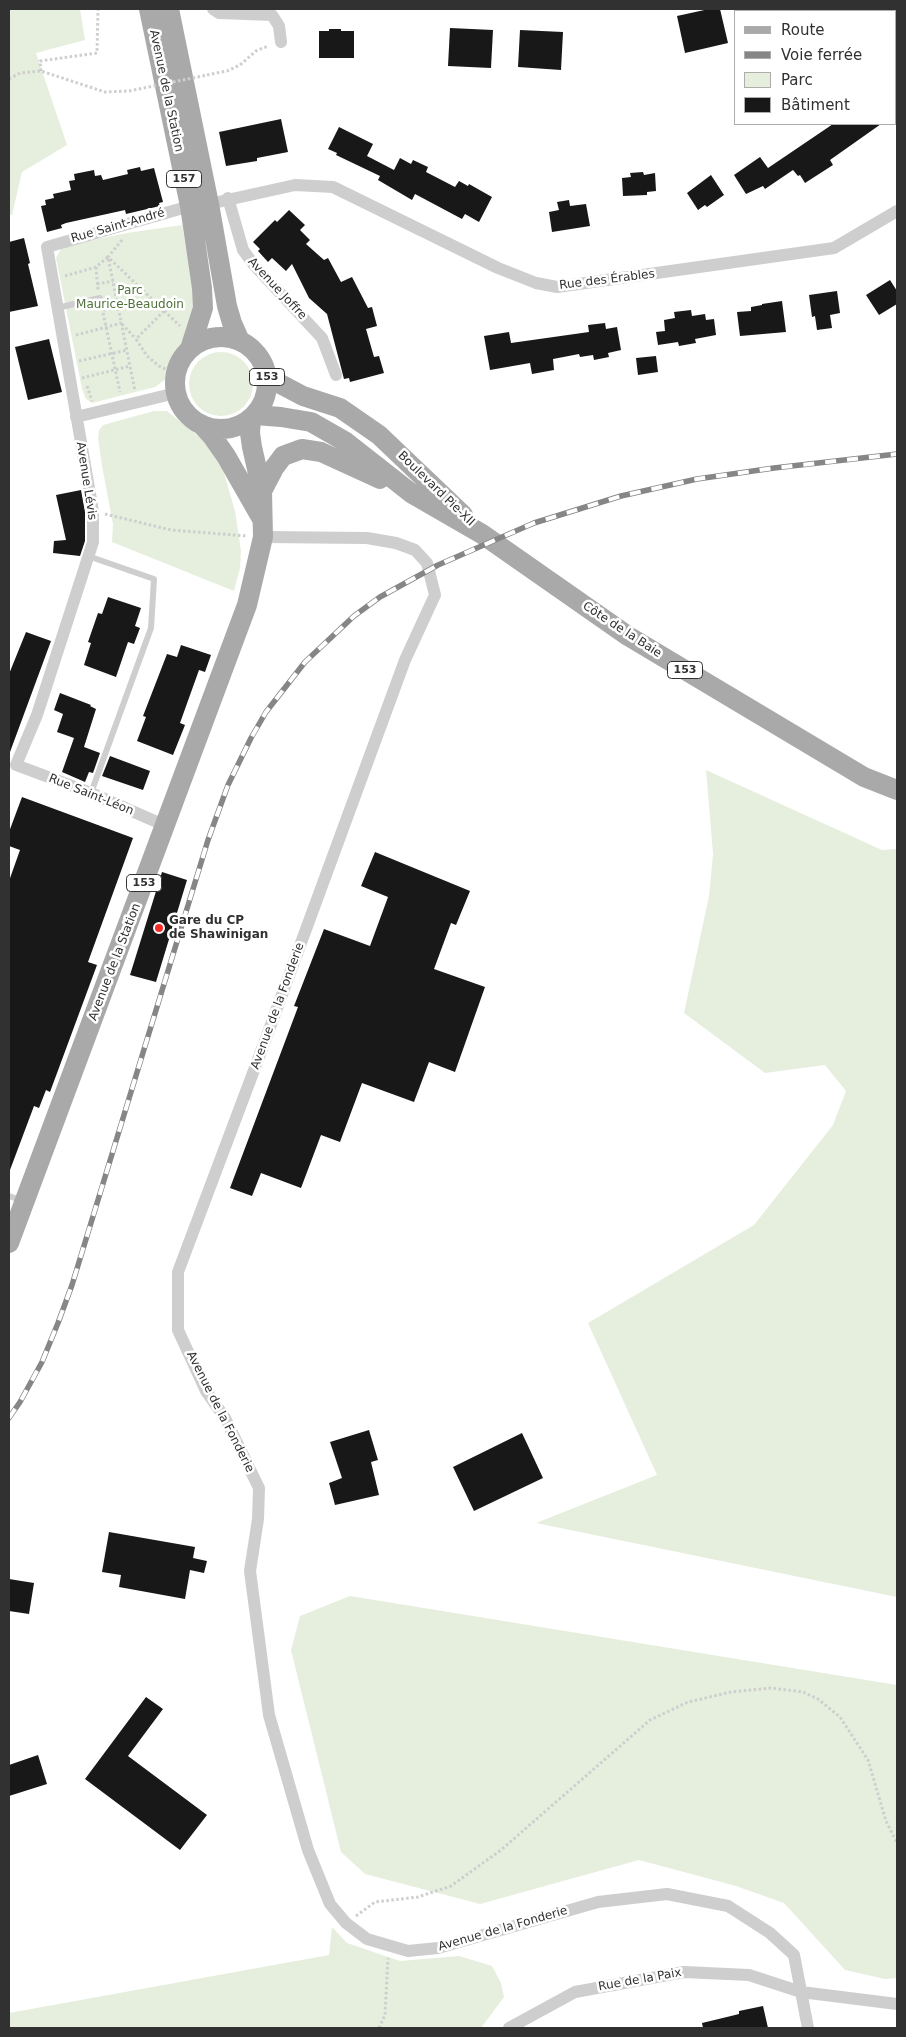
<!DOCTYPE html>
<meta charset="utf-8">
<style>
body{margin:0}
#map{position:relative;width:906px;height:2037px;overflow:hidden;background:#fff;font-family:"DejaVu Sans",sans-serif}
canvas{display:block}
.frame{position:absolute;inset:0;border:10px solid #313131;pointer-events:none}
.legend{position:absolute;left:734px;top:10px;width:162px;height:115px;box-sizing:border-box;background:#fff;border:1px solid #adadad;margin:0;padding:6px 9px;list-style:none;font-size:15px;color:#313131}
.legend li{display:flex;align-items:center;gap:10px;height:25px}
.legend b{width:25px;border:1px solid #adadad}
</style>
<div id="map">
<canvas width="906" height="2037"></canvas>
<div class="frame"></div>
<ul class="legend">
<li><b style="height:6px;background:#a9a9a9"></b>Route</li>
<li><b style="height:6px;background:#868686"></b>Voie ferrée</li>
<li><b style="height:14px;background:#e6efde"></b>Parc</li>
<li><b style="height:14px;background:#181818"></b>Bâtiment</li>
</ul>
</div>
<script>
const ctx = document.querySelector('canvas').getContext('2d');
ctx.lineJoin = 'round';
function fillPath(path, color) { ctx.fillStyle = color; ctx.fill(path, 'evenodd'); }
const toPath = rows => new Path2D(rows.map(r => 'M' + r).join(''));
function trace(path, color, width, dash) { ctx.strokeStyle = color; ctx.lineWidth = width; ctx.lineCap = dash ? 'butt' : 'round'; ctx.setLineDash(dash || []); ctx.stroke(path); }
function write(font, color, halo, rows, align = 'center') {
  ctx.font = font + ' "DejaVu Sans",sans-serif'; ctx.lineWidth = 5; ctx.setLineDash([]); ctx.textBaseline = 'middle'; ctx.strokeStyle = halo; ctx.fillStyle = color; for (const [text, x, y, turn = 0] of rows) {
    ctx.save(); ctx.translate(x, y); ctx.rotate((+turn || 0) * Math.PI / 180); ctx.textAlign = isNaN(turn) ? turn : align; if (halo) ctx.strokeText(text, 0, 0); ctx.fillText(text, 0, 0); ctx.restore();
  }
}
fillPath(toPath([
 [9,9,80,9,85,40,36,53,67,145,22,172,12,215,9,215],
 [182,225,194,293,191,327,168,370,166,379,155,387,92,403,86,399,82,389,56,258,61,249,73,244,127,233],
 '189 384a32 32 0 1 1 64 0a32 32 0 1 1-64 0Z',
 [154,411,167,411,207,443,224,473,235,511,241,551,240,568,234,591,112,542,113,524,102,466,98,438,99,430,103,425],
 [706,770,882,850,897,849,897,1597,536,1523,657,1475,588,1323,754,1225,833,1125,846,1091,825,1065,765,1073,684,1013,709,896,713,854],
 [350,1596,897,1685,897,1978,885,1979,845,1970,784,1903,736,1886,639,1860,480,1904,365,1874,341,1852,291,1650,300,1616],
 [332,1927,347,1943,400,1961,459,1956,492,1966,501,1983,504,1997,481,2028,9,2028,9,2013,329,1955]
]), '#e6efde');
fillPath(toPath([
 [709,9,720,9,728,43,685,53,677,16],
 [450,28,493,30,491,68,448,66],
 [329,29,341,29,341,31,354,31,354,58,319,58,319,31,329,31],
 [520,30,563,32,561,70,518,67],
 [281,119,288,152,257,158,257,161,226,166,219,132],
 [833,124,881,124,830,160,833,165,805,183,800,175,798,176,793,170,765,189,763,186,746,194,734,175,760,157,768,168],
 [339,127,373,144,367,156,394,170,400,158,411,164,413,160,428,167,426,172,455,187,459,181,468,186,469,184,492,197,479,222,465,214,462,219,415,194,412,200,378,180,380,176,336,155,337,153,328,149],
 [140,167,141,171,154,168,163,202,159,203,160,206,126,214,125,210,66,223,61,225,62,228,47,232,41,206,46,205,45,200,54,198,53,194,71,190,69,181,75,180,74,174,94,170,95,176,101,175,103,180,128,174,127,170],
 [643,172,644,175,655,173,656,191,647,192,647,195,623,196,622,178,631,177,630,173],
 [711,175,724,195,707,207,705,205,698,210,687,193],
 [569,200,570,206,586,204,590,226,552,232,549,212,559,210,557,202],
 [289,210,305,225,300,230,310,240,306,244,324,260,328,258,341,282,352,277,368,308,372,307,377,326,366,329,374,357,379,356,384,373,350,382,349,378,344,379,327,314,309,298,292,264,286,271,272,258,268,262,258,251,260,249,253,242,275,220,277,222],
 [24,238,30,263,28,264,38,306,9,312,9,242],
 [890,280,897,291,897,304,879,315,866,295],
 [837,291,840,313,830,315,832,328,817,330,815,316,812,317,809,295],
 [782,301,786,332,740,336,737,312,751,311,751,307,762,305,762,304],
 [691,310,692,316,705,314,706,320,714,319,716,335,695,339,696,343,679,346,678,342,658,345,656,332,665,331,664,320,675,318,674,312],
 [605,323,606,329,617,327,621,350,608,353,609,357,594,360,593,355,580,357,579,354,553,359,554,370,532,374,530,363,490,370,484,336,509,332,511,343,589,332,588,325],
 [49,339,62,392,28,400,15,347],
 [656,356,658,372,638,375,636,358],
 [81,490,85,512,85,541,80,556,53,553,54,541,66,540,56,495],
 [108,597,141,608,135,626,140,628,134,644,128,642,116,677,84,665,91,643,88,642,98,613,102,614],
 [26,632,51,641,10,752,9,752,9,674],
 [181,645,211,655,205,672,199,670,180,723,185,725,173,755,137,741,146,717,143,716,167,654,177,657],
 [60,693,91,705,90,706,96,709,84,747,100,753,93,773,89,772,85,782,62,772,74,738,57,732,63,714,54,710],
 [110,756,150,771,143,790,102,776],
 [22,797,133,838,88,962,97,965,50,1092,46,1090,39,1108,34,1106,10,1170,9,1170,9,881,20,850,9,846,9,832],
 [375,852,470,891,456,925,451,923,434,969,485,987,455,1072,429,1062,414,1102,362,1083,340,1142,321,1135,301,1188,261,1173,252,1196,230,1188,298,1007,294,1006,324,929,370,946,388,897,361,886],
 [162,872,187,880,156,982,130,975],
 [369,1430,378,1460,371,1462,379,1495,335,1505,329,1483,342,1478,330,1442],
 [522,1433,543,1478,474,1511,453,1467],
 [109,1532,195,1547,193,1558,207,1561,204,1573,190,1570,185,1599,119,1587,121,1575,102,1572],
 [9,1579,34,1583,29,1614,9,1611],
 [146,1697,163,1709,128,1756,207,1815,180,1850,85,1779],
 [38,1755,47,1784,9,1796,9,1765],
 [763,2006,768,2028,703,2028,702,2023,731,2016,739,2014,739,2011]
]), '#181818');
trace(toPath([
 [41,71,40,61,97,53,98,9],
 [207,75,227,71,240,65,256,51,268,46],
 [9,79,20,73,41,71,105,92,129,91],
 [122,240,108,257,180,326],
 [96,267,98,290],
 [65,276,96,267,108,257,135,391],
 [97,284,113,281],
 [102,308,120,392],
 [103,310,118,308],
 [164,311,136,339,147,356,159,366,170,371],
 [122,324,136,339],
 [76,335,122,323],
 [79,361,127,350],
 [82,378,130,366],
 [87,386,92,401],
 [105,514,171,530,247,536],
 [356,1916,375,1902,418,1897,451,1886,501,1850,650,1720,688,1702,731,1692,771,1688,803,1692,818,1699,840,1717,868,1760,886,1821,897,1843],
 [379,2028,385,2015,388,1958]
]), '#cecece', 3, [2.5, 2.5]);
trace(toPath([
 [57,308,100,298],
 [88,556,154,579,151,628,91,793],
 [9,1196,23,1201]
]), '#cecece', 6);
trace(toPath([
 [213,9,219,13,272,15,279,26,281,42],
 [228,198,243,250,254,265,322,338,336,375],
 [209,204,295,185,333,187,498,268,536,283,557,287,834,248,897,211],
 [76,417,176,393],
 [263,537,367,538,396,543,415,550,427,563,435,595,405,660,262,1049,178,1272,178,1330,206,1391,225,1418,259,1488,258,1519,250,1571,269,1715,308,1850,330,1904,346,1923,367,1939,408,1951,438,1948,598,1902,667,1894,728,1906,770,1933,794,1955,808,2028],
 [166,826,91,793,16,765,37,715,93,542,93,511,47,247,190,206],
 [509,2028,575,1992,684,1972,749,1975,801,1992,897,2004]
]), '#cecece', 12);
trace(toPath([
 [149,9,190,206,202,288,203,308,190,349],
 [169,9,209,204,227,306,232,323,240,341],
 '175 383a46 46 0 1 1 92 0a46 46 0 1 1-92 0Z',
 [267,377,303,396,340,408,379,435,463,515],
 [255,415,281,417,311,422,346,442,411,493,482,534,628,636,864,777,897,790],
 [201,424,212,436,226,456,262,519],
 [262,491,274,468,283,456,302,449,321,452,380,479],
 [9,1243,247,605,263,537,262,491,252,447,250,433,251,418]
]), '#a9a9a9', 20);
const rail = toPath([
 [9,1418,20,1402,42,1362,58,1323,72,1285,208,840,228,785,251,738,266,712,305,662,354,616,380,597,438,565,534,523,621,496,697,479,774,468,897,454]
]);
trace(rail, '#868686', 5.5);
trace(rail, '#fff', 4, [11]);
trace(toPath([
 [129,91,207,75]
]), '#cecece', 3, [2.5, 2.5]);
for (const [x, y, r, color] of [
 [159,928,5,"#f42c28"]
]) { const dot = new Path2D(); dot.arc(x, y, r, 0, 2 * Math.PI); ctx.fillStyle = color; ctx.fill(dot); trace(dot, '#fff', 2); }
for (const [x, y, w] of [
 [184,179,35],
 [267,377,35],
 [685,670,35],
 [144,883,35]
]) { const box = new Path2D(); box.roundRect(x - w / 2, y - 8.5, w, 17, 4); ctx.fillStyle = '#fff'; ctx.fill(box); trace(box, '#313131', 1); }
write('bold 11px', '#313131', null, [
 ["157",184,179],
 ["153",267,377],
 ["153",685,670],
 ["153",144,883]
]);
write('12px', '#313131', '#fff', [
 ["Avenue de la Station",166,91,78],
 ["Rue Saint-André",118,226,-16],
 ["Rue des Érables",607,280,-7],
 ["Avenue Joffre",277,289,47],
 ["Avenue Lévis",86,481,81],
 ["Boulevard Pie-XII",436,489,44],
 ["Côte de la Baie",622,630,33],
 ["Rue Saint-Léon",91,795,22],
 ["Avenue de la Station",115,962,-69],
 ["Avenue de la Fonderie",278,1006,-70],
 ["Avenue de la Fonderie",220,1412,63],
 ["Avenue de la Fonderie",503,1929,-16],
 ["Rue de la Paix",640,1980,-10]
]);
write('12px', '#4f713a', '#fff', [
 ["Parc",130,291],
 ["Maurice-Beaudoin",130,305]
]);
write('bold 12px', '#313131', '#fff', [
 ["Gare du CP",169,921],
 ["de Shawinigan",169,935]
], 'left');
</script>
